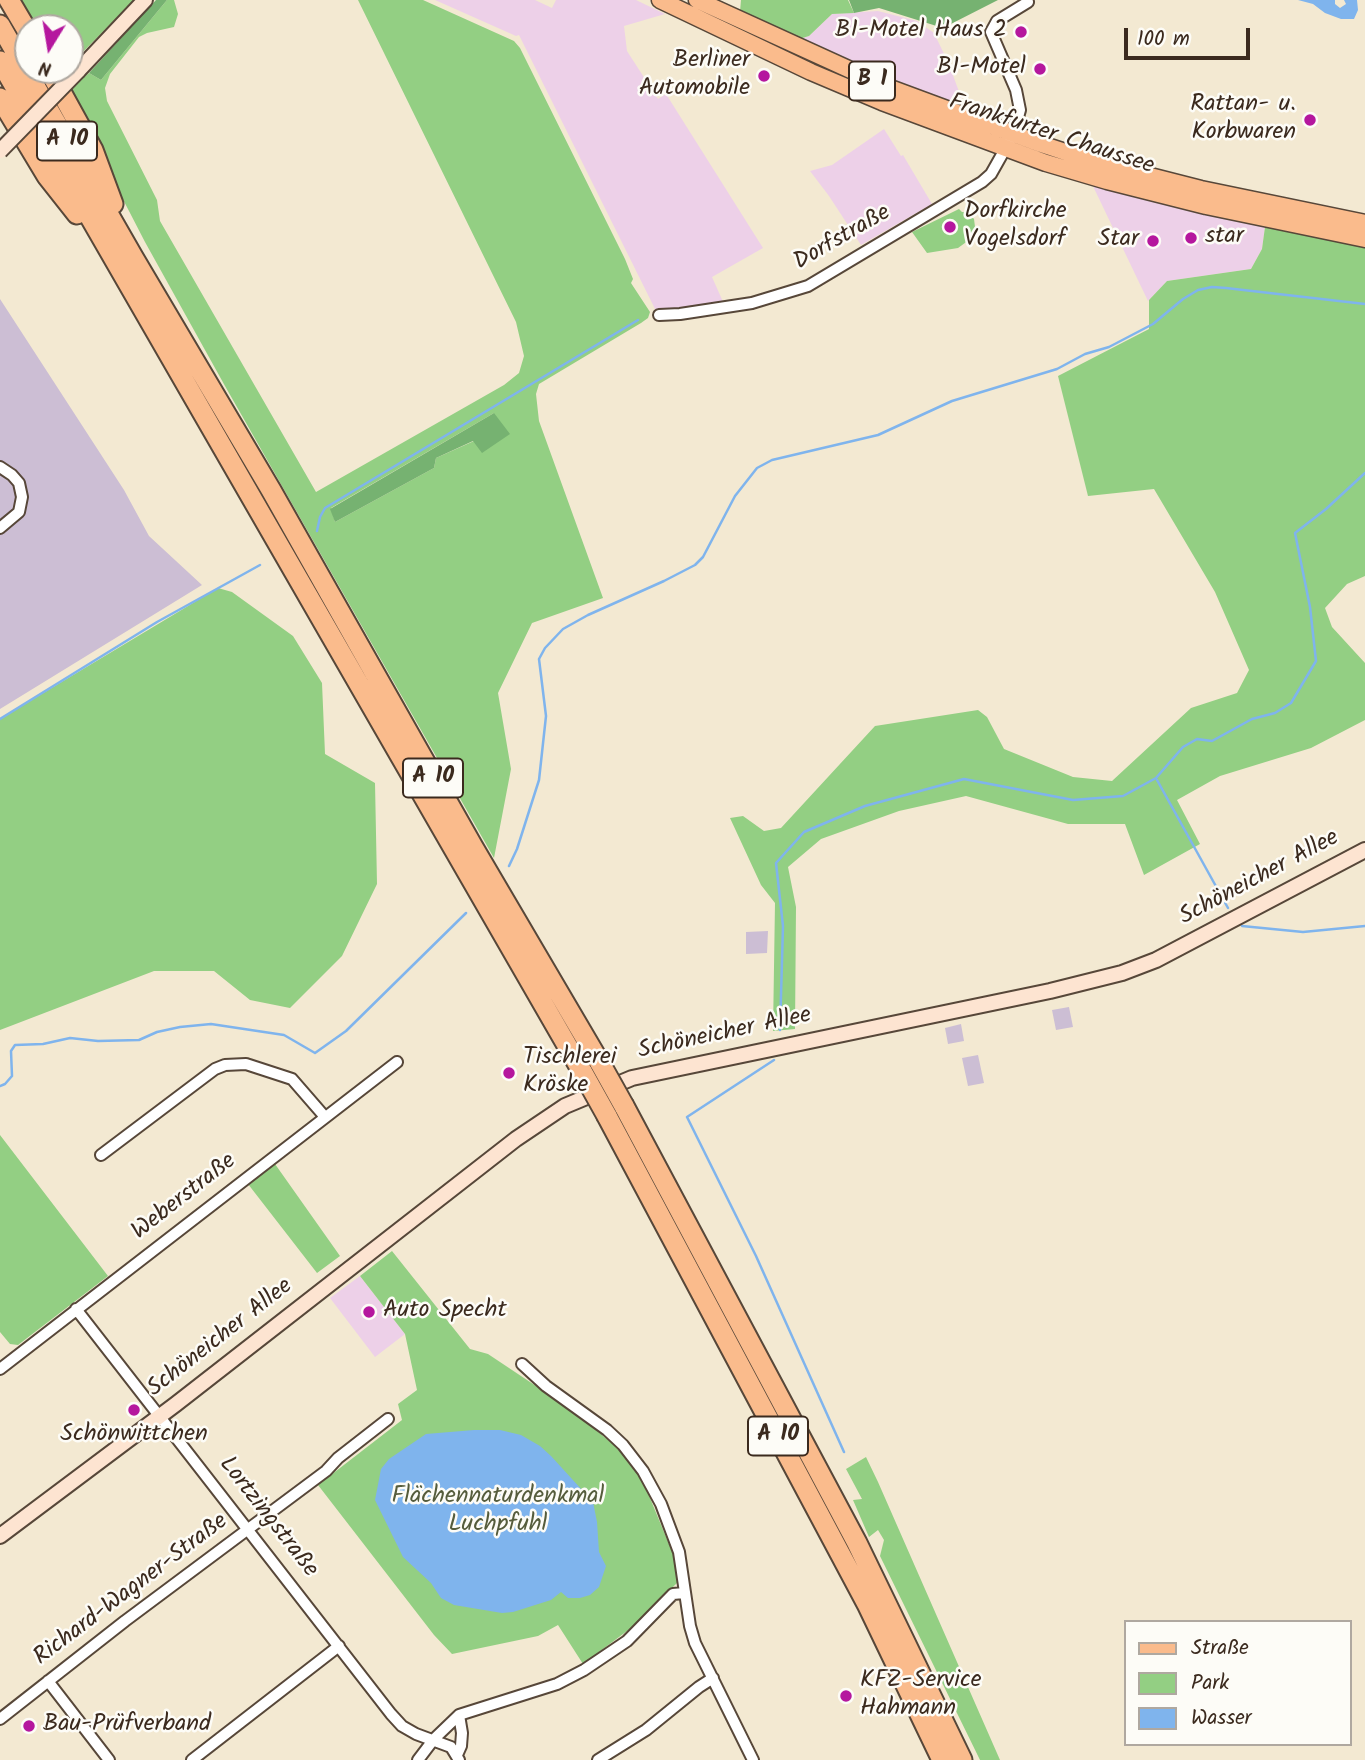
<!DOCTYPE html>
<meta charset="utf-8">
<style>
body{margin:0}
#map{position:relative;width:1365px;height:1760px;overflow:hidden;background:#f3e9d2;font-family:Kalam,sans-serif}
canvas{display:block}
.legend{position:absolute;left:1124px;top:1620px;width:228px;height:126px;box-sizing:border-box;background:#fdfcf7;border:2px solid #afa8a0;margin:0;padding:9px 12px;list-style:none;font-size:21px;color:#3b2a1e}
.legend li{display:flex;align-items:center;gap:14px;height:35px}
.legend b{width:35px;border:2px solid #afa8a0}
.north{position:absolute;left:14px;top:14px;width:70px;height:70px;box-sizing:border-box;background:#fdfcf7;border:2px solid #afa8a0;border-radius:50%;rotate:191deg;font-size:19px;font-weight:700;line-height:28px;text-align:center;color:#3b2a1e}
.north::after{content:'';display:block;margin:auto;width:24px;height:32px;background:#b5179e;clip-path:polygon(50% 0,100% 100%,50% 72%,0 100%)}
.scale{position:absolute;left:1124px;top:28px;width:126px;height:32px;box-sizing:border-box;border:4px solid #3b2a1e;border-top:0;padding-left:9px;font-size:21px;line-height:24px;white-space:nowrap;color:#3b2a1e;-webkit-text-stroke:5px #fdfcf7;paint-order:stroke}
</style>
<div id="map">
<canvas width="1365" height="1760"></canvas>
<ul class="legend">
<li><b style="height:9px;background:#fabb8c"></b>Straße</li>
<li><b style="height:19px;background:#93cf83"></b>Park</li>
<li><b style="height:19px;background:#7fb4ed"></b>Wasser</li>
</ul>
<div class="north">N</div>
<div class="scale">100 m</div>
</div>
<script>
const ctx = document.querySelector('canvas').getContext('2d');
ctx.lineJoin = 'round';
function fillPath(path, color) { ctx.fillStyle = color; ctx.fill(path, 'evenodd'); }
const toPath = rows => new Path2D(rows.map(r => 'M' + r).join(''));
function trace(path, color, width, dash) { ctx.strokeStyle = color; ctx.lineWidth = width; ctx.lineCap = dash ? 'butt' : 'round'; ctx.setLineDash(dash || []); ctx.stroke(path); }
function write(font, color, halo, rows, align = 'center') {
  ctx.font = font + ' Kalam,sans-serif'; ctx.lineWidth = 5; ctx.setLineDash([]); ctx.textBaseline = 'middle'; ctx.strokeStyle = halo; ctx.fillStyle = color; for (const [text, x, y, turn = 0] of rows) {
    ctx.save(); ctx.translate(x, y); ctx.rotate((+turn || 0) * Math.PI / 180); ctx.textAlign = isNaN(turn) ? turn : align; if (halo) ctx.strokeText(text, 0, 0); ctx.fillText(text, 0, 0); ctx.restore();
  }
}
fillPath(toPath([
 [435,0,535,0,552,8,556,0,636,0,665,14,624,26,627,51,658,99,666,94,763,248,712,277,724,304,657,313,519,35,516,36],
 [878,11,917,21,934,33,948,62,964,105,952,104,926,93,799,39,809,36,832,14],
 [884,129,901,156,903,155,932,204,861,245,829,196,810,171,832,165],
 [1091,182,1260,222,1265,227,1262,249,1251,269,1167,281,1148,301],
 [360,1276,405,1334,375,1357,330,1298]
]), '#edd0e8');
fillPath(toPath([
 [0,299,124,490,149,536,202,585,0,709],
 [768,931,767,953,746,954,746,932],
 [1069,1007,1073,1027,1056,1030,1052,1010],
 [961,1024,964,1041,948,1044,945,1028],
 [978,1055,984,1083,968,1086,962,1058]
]), '#ccbed4');
fillPath(toPath([
 [19,0,134,0,70,65,70,28,34,28],
 [167,0,174,0,178,14,174,27,147,33,139,37,110,74,105,88,107,101,157,200,160,221,316,492,504,385,519,373,524,356,516,322,358,0,423,0,514,41,520,48,625,259,633,279,631,283,650,312,648,318,641,323,539,384,536,394,539,421,603,598,532,623,498,693,511,769,494,858,225,386,145,242,67,91,89,73,101,80],
 [494,413,474,441,436,458,434,468,335,522,331,508],
 [741,0,848,0,854,13,832,14,809,36,799,39,740,12],
 [959,209,962,212,968,212,974,219,976,235,958,248,927,253,912,232],
 [1265,227,1365,247,1365,576,1347,584,1325,608,1332,627,1365,663,1365,720,1311,748,1220,776,1177,800,1200,844,1144,875,1125,824,1068,824,966,796,899,811,821,839,788,867,796,907,795,1029,773,1031,775,903,761,885,730,818,743,816,764,831,781,828,875,726,978,710,987,717,1004,749,1073,777,1112,781,1191,708,1237,693,1249,670,1215,592,1154,489,1088,496,1058,376,1149,329,1149,300,1167,281,1251,269,1262,249],
 [218,588,232,592,293,636,322,683,325,754,375,783,377,884,342,956,290,1008,250,1000,214,971,154,971,0,1030,0,719],
 [0,1135,108,1276,18,1345,10,1344,0,1332],
 [275,1164,340,1256,317,1273,248,1184],
 [392,1251,470,1349,488,1354,572,1410,627,1456,643,1481,680,1571,677,1583,631,1628,583,1664,558,1625,538,1636,452,1654,434,1635,318,1485,402,1420,398,1404,417,1390,405,1334,360,1276],
 [866,1457,878,1482,1000,1760,980,1760,880,1556,884,1540,878,1530,869,1537,853,1500,862,1499,846,1469]
]), '#93cf83');
fillPath(toPath([
 [156,0,167,0,101,80,89,73],
 [849,0,998,0,943,28,879,8,854,13],
 [494,413,510,434,482,453,473,441,436,458,434,468,335,522,330,509]
]), '#76b271');
fillPath(toPath([
 [1298,0,1335,0,1335,4,1340,8,1346,4,1344,0,1357,0,1358,10,1354,19,1341,19,1325,13,1313,4],
 [474,1430,500,1430,521,1435,540,1446,551,1456,593,1502,597,1522,599,1552,606,1566,599,1587,590,1595,580,1598,568,1598,561,1592,551,1600,513,1612,502,1613,454,1605,441,1598,431,1583,403,1557,375,1500,381,1469,389,1459,426,1434]
]), '#7fb4ed');
trace(toPath([
 [317,531,320,517,325,508,638,320],
 [0,719,157,622,260,565],
 [1157,780,1228,908],
 [509,866,517,849,539,780,546,716,539,659,545,648,563,629,588,615,664,581,695,565,703,557,735,496,757,468,772,460,878,435,952,401,1057,369,1085,354,1109,347,1153,324,1183,299,1198,290,1212,287,1226,288,1365,304],
 [1242,926,1303,932,1365,926],
 [780,1030,783,926,776,863,804,832,865,806,964,779,1073,800,1123,796,1156,778,1183,747,1197,739,1212,741,1252,719,1275,713,1291,703,1316,661,1310,607,1295,533,1326,509,1365,473],
 [774,1060,687,1117,756,1256,844,1452],
 [0,1086,5,1084,12,1076,11,1051,15,1045,43,1044,70,1038,98,1041,139,1040,157,1032,180,1027,211,1024,284,1035,315,1053,346,1031,466,913]
]), '#7fb4ed', 2.5);
const street = toPath([
 [659,315,680,314,752,303,808,286,982,182,991,174,1013,135,1020,110,1016,90,991,32,997,21,1028,2],
 [0,467,12,475,19,483,22,497,19,512,0,528],
 [101,1155,215,1069,225,1065,246,1064,292,1079,325,1117],
 [76,1309,391,1714,402,1726,416,1734,451,1747,459,1760],
 [522,1364,546,1386,607,1430,623,1445,643,1471,661,1504,679,1552,690,1626,695,1643,753,1760],
 [0,1369,397,1062],
 [48,1681,109,1760],
 [0,1719,125,1621,326,1471,338,1458,388,1419],
 [457,1755,461,1746,462,1733,459,1715],
 [192,1760,339,1646],
 [418,1760,434,1739,459,1715,557,1684,584,1670,627,1641,673,1594,684,1593],
 [598,1760,646,1730,699,1687,713,1678]
]);
const secondary = toPath([
 [78,71,145,0],
 [0,1536,176,1404,516,1139,565,1106,632,1078,1050,991,1122,973,1156,960,1365,850]
]);
const primary = toPath([
 [660,0,811,72,882,102,1046,163,1107,181,1206,206,1365,239],
 [697,0,890,88,1041,144,1099,163,1201,189,1365,223]
]);
const highway = toPath([
 [9,0,28,32],
 [0,25,133,257,271,490,473,847,600,1063],
 [0,61,583,1073],
 [49,70,93,150,113,204],
 [0,98,47,176,77,214],
 [624,1106,857,1543,962,1760],
 [607,1116,867,1604,942,1760]
]);
trace(street, '#574739', 14);
trace(secondary, '#574739', 18);
trace(primary, '#574739', 19);
trace(highway, '#574739', 23);
trace(street, '#fff', 10);
trace(secondary, '#fde4d1', 14);
trace(primary, '#fabb8c', 16);
trace(highway, '#fabb8c', 19);
const secondaryBridge = toPath([
 [0,151,78,71]
]);
const highwayBridge = toPath([
 [600,1063,624,1106],
 [583,1073,607,1116]
]);
trace(secondaryBridge, '#574739', 18, []);
trace(highwayBridge, '#574739', 23, []);
trace(secondaryBridge, '#fde4d1', 14);
trace(highwayBridge, '#fabb8c', 19);
for (const [x, y, r, color] of [
 [1021,32,7,"#b5179e"],
 [1040,69,7,"#b5179e"],
 [764,76,7,"#b5179e"],
 [1310,120,7,"#b5179e"],
 [950,227,7,"#b5179e"],
 [1191,238,7,"#b5179e"],
 [1153,241,7,"#b5179e"],
 [509,1073,7,"#b5179e"],
 [369,1312,7,"#b5179e"],
 [134,1410,7,"#b5179e"],
 [846,1696,7,"#b5179e"],
 [29,1726,7,"#b5179e"]
]) { const dot = new Path2D(); dot.arc(x, y, r, 0, 2 * Math.PI); ctx.fillStyle = color; ctx.fill(dot); trace(dot, '#fdfcf7', 2.5); }
for (const [x, y, w] of [
 [872,81,46],
 [67,141,60],
 [433,778,60],
 [778,1436,60]
]) { const box = new Path2D(); box.roundRect(x - w / 2, y - 19.5, w, 39, 5); ctx.fillStyle = '#fdfcf7'; ctx.fill(box); trace(box, '#3b2a1e', 2); }
write('bold 23px', '#3b2a1e', null, [
 ["B 1",872,81],
 ["A 10",67,141],
 ["A 10",433,778],
 ["A 10",778,1436]
]);
write('24px', '#3b2a1e', '#fdfcf7', [
 ["B1-Motel Haus 2",1007,32,"right"],
 ["Berliner",750,62,"right"],
 ["Automobile",750,90,"right"],
 ["B1-Motel",1026,69,"right"],
 ["Rattan- u.",1296,106,"right"],
 ["Korbwaren",1296,134,"right"],
 ["Dorfkirche",964,213],
 ["Vogelsdorf",964,241],
 ["star",1205,238],
 ["Star",1139,241,"right"],
 ["Tischlerei",523,1059],
 ["Kröske",523,1087],
 ["Auto Specht",383,1312],
 ["Schönwittchen",134,1436,"center"],
 ["KFZ-Service",860,1682],
 ["Hahmann",860,1710],
 ["Bau-Prüfverband",43,1726]
], 'left');
write('24px', '#3b2a1e', '#fdfcf7', [
 ["Frankfurter Chaussee",1051,136,18],
 ["Dorfstraße",843,239,-30],
 ["Schöneicher Allee",1260,879,-28],
 ["Schöneicher Allee",725,1035,-12],
 ["Weberstraße",185,1198,-38],
 ["Schöneicher Allee",221,1339,-38],
 ["Lortzingstraße",267,1518,52],
 ["Richard-Wagner-Straße",132,1591,-37]
]);
write('24px', '#555c3c', '#fdfcf7', [
 ["Flächennaturdenkmal",498,1498],
 ["Luchpfuhl",498,1526]
]);
</script>
